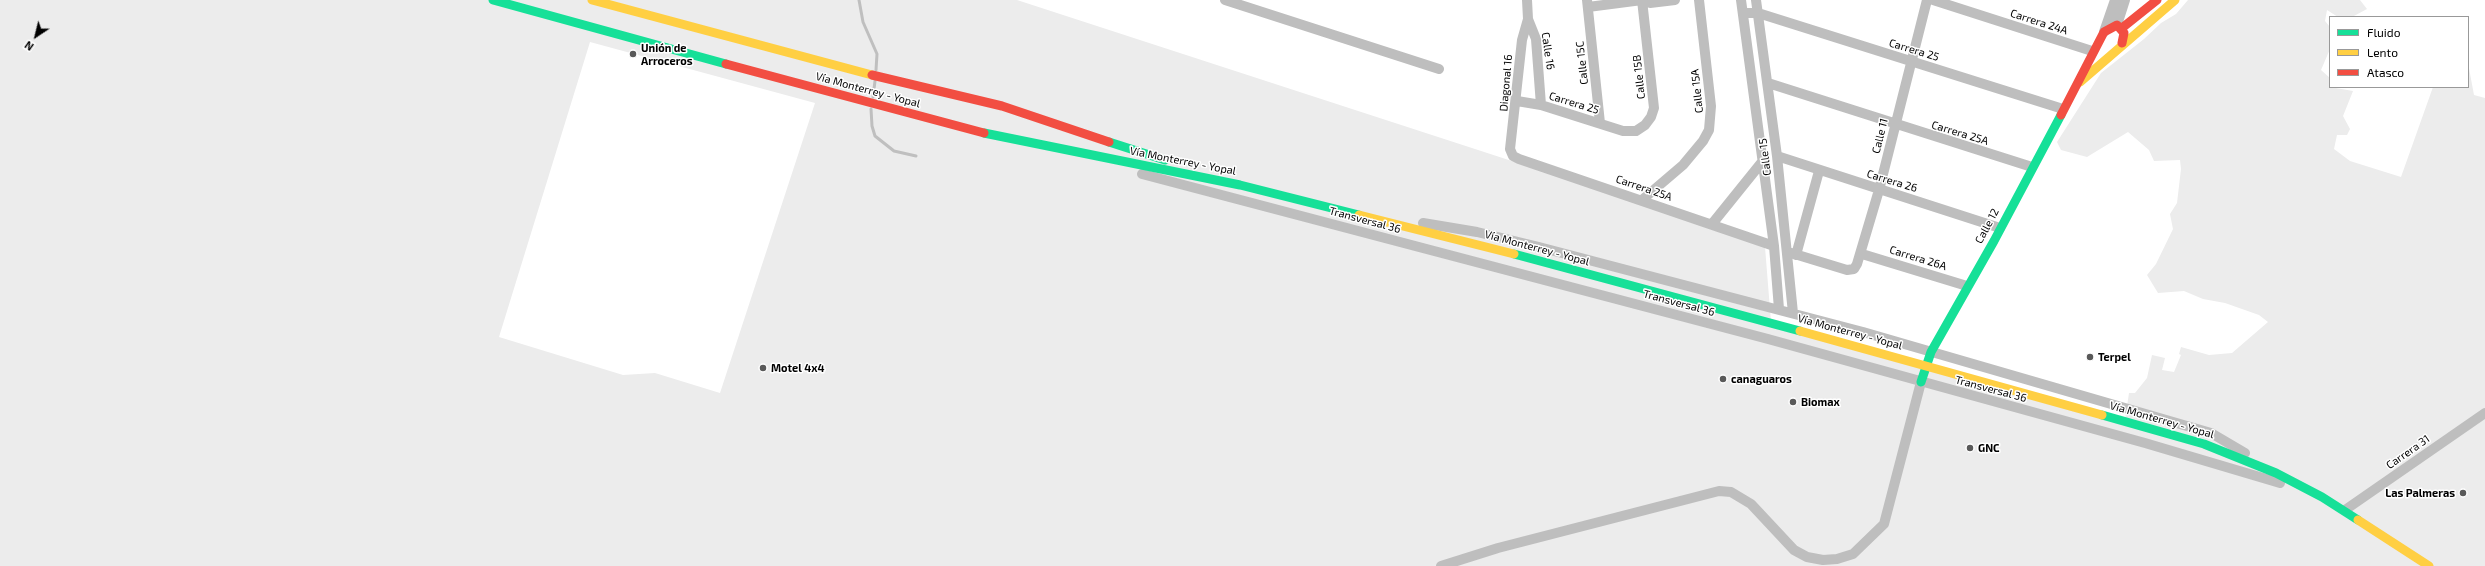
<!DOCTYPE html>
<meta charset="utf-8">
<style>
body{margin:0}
#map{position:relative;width:2485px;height:566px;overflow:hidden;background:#fff;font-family:"Exo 2",sans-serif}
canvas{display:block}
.legend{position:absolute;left:2329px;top:16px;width:140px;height:72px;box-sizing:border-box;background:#fff;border:1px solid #999;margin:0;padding:5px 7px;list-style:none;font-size:12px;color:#000}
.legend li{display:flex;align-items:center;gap:8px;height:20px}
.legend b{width:20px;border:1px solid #999}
.north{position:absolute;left:16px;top:16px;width:40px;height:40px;-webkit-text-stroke:3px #fff;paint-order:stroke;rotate:215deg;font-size:11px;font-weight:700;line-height:16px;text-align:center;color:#000}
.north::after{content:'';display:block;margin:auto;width:14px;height:18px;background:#000;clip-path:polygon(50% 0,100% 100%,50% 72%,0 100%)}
</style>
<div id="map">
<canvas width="2485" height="566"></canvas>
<ul class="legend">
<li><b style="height:5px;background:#16e098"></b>Fluido</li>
<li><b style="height:5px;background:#ffcf43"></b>Lento</li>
<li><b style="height:5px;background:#f24e42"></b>Atasco</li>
</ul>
<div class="north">N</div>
</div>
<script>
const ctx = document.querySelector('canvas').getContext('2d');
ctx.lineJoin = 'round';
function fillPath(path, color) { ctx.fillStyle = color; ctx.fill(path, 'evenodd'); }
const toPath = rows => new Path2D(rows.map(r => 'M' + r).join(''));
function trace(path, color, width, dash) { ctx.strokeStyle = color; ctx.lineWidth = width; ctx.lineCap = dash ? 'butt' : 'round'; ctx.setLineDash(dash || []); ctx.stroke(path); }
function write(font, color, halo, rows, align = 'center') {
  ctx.font = font + ' "Exo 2",sans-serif'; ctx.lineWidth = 3; ctx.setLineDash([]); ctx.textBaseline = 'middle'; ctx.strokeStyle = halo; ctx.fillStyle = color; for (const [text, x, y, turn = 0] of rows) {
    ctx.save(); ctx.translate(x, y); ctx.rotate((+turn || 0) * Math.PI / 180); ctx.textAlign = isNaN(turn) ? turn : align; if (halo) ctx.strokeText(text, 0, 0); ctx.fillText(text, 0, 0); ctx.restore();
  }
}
fillPath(toPath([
 [0,0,1017,0,1518,163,1765,247,1771,322,2125,420,2129,393,2135,393,2147,378,2152,355,2165,358,2162,370,2174,372,2181,355,2179,354,2181,347,2209,355,2232,353,2268,322,2259,315,2225,303,2203,299,2184,291,2158,293,2147,275,2156,264,2173,229,2170,214,2177,203,2181,169,2180,160,2154,161,2149,150,2128,132,2087,157,2061,150,2057,142,2101,73,2144,39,2161,23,2176,14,2188,0,2360,0,2367,9,2352,17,2338,17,2327,10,2325,21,2330,27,2330,49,2321,70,2330,78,2330,87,2353,91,2343,116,2350,129,2347,135,2337,135,2334,149,2350,161,2401,177,2433,87,2468,87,2468,63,2474,95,2485,98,2485,566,0,566],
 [590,42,815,103,720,393,655,373,623,375,499,337]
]), '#ececec');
trace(toPath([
 [859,0,863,22,877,54,876,70],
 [873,97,875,81],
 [871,109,872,126,875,136,894,151,916,156]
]), '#bfbfbf', 3);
trace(toPath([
 [1225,0,1439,69],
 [1527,0,1528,19,1536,39,1541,105],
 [1587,0,1600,123],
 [1643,0,1650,3,1675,0],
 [1741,0,1774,246,1779,309],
 [1756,0,1777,156,1793,313],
 [1933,0,2092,51],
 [1588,7,1642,0],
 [1743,13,1758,13,2063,109],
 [1528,19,1522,40,1510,149,1513,156,1519,159,1774,246],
 [2117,25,2125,0],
 [2104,32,2115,0],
 [1768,83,2032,167],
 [1517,101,1541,105,1623,131,1636,131,1645,125,1651,117,1654,108,1642,0],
 [1777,156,2000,228],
 [1142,174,1768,339,2145,443,2280,483],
 [1642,200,1683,165,1703,141,1709,130,1711,106,1699,0],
 [1423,223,1477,232,1539,247,1863,332,2211,433,2245,453],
 [1712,224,1762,162],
 [1788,252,1847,270,1854,269,1857,264,1879,190,1927,0],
 [1862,254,1967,286],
 [1796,255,1819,171],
 [2345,510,2485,413],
 [1441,566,1498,548,1719,491,1731,492,1751,504,1794,550,1807,557,1823,560,1837,559,1853,554,1884,524,1921,382]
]), '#bebebe', 10);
trace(toPath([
 [493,0,726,64],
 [984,133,1240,185,1359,215],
 [1109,142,1165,160],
 [1514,254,1800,331],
 [1921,382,1931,352,1994,241,2061,115],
 [2102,415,2204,444,2276,473,2322,497,2358,520]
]), '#16e098', 9);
trace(toPath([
 [592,0,872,75],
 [2080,82,2175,0],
 [1359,215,1514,254],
 [1800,331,2102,415],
 [2358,520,2429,566]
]), '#ffcf43', 9);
trace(toPath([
 [2122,28,2157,0],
 [726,64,984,133],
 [872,75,1002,106,1109,142],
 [2061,115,2104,32,2117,25,2124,33,2122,43]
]), '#f24e42', 9);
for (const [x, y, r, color] of [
 [633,54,4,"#595959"],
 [2090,357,4,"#595959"],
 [763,368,4,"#595959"],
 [1723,379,4,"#595959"],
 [1793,402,4,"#595959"],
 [1970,448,4,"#595959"],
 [2463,493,4,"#595959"]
]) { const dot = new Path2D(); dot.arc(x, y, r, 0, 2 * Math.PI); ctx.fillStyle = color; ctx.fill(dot); trace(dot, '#fff', 1.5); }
write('11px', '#000', '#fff', [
 ["Carrera 24A",2039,22,18],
 ["Carrera 25",1914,50,17],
 ["Calle 16",1548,51,82],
 ["Calle 15C",1582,63,-96],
 ["Calle 15B",1639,77,-96],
 ["Diagonal 16",1506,83,-85],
 ["Vía Monterrey - Yopal",868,90,15],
 ["Calle 15A",1697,91,-96],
 ["Carrera 25",1574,103,17],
 ["Carrera 25A",1960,133,17],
 ["Calle 11",1880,136,-76],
 ["Calle 15",1765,157,-97],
 ["Vía Monterrey - Yopal",1183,161,11],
 ["Carrera 26",1892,181,17],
 ["Carrera 25A",1644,188,19],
 ["Transversal 36",1365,220,15],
 ["Calle 12",1987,226,-62],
 ["Vía Monterrey - Yopal",1537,248,15],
 ["Carrera 26A",1918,258,17],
 ["Transversal 36",1679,303,15],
 ["Vía Monterrey - Yopal",1850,332,15],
 ["Transversal 36",1991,389,15],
 ["Vía Monterrey - Yopal",2162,420,16],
 ["Carrera 31",2408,452,-35]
]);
write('bold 11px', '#000', '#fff', [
 ["Unión de",641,48],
 ["Arroceros",641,61],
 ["Terpel",2098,357],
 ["Motel 4x4",771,368],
 ["canaguaros",1731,379],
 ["Biomax",1801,402],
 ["GNC",1978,448],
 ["Las Palmeras",2455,493,"right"]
], 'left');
</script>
